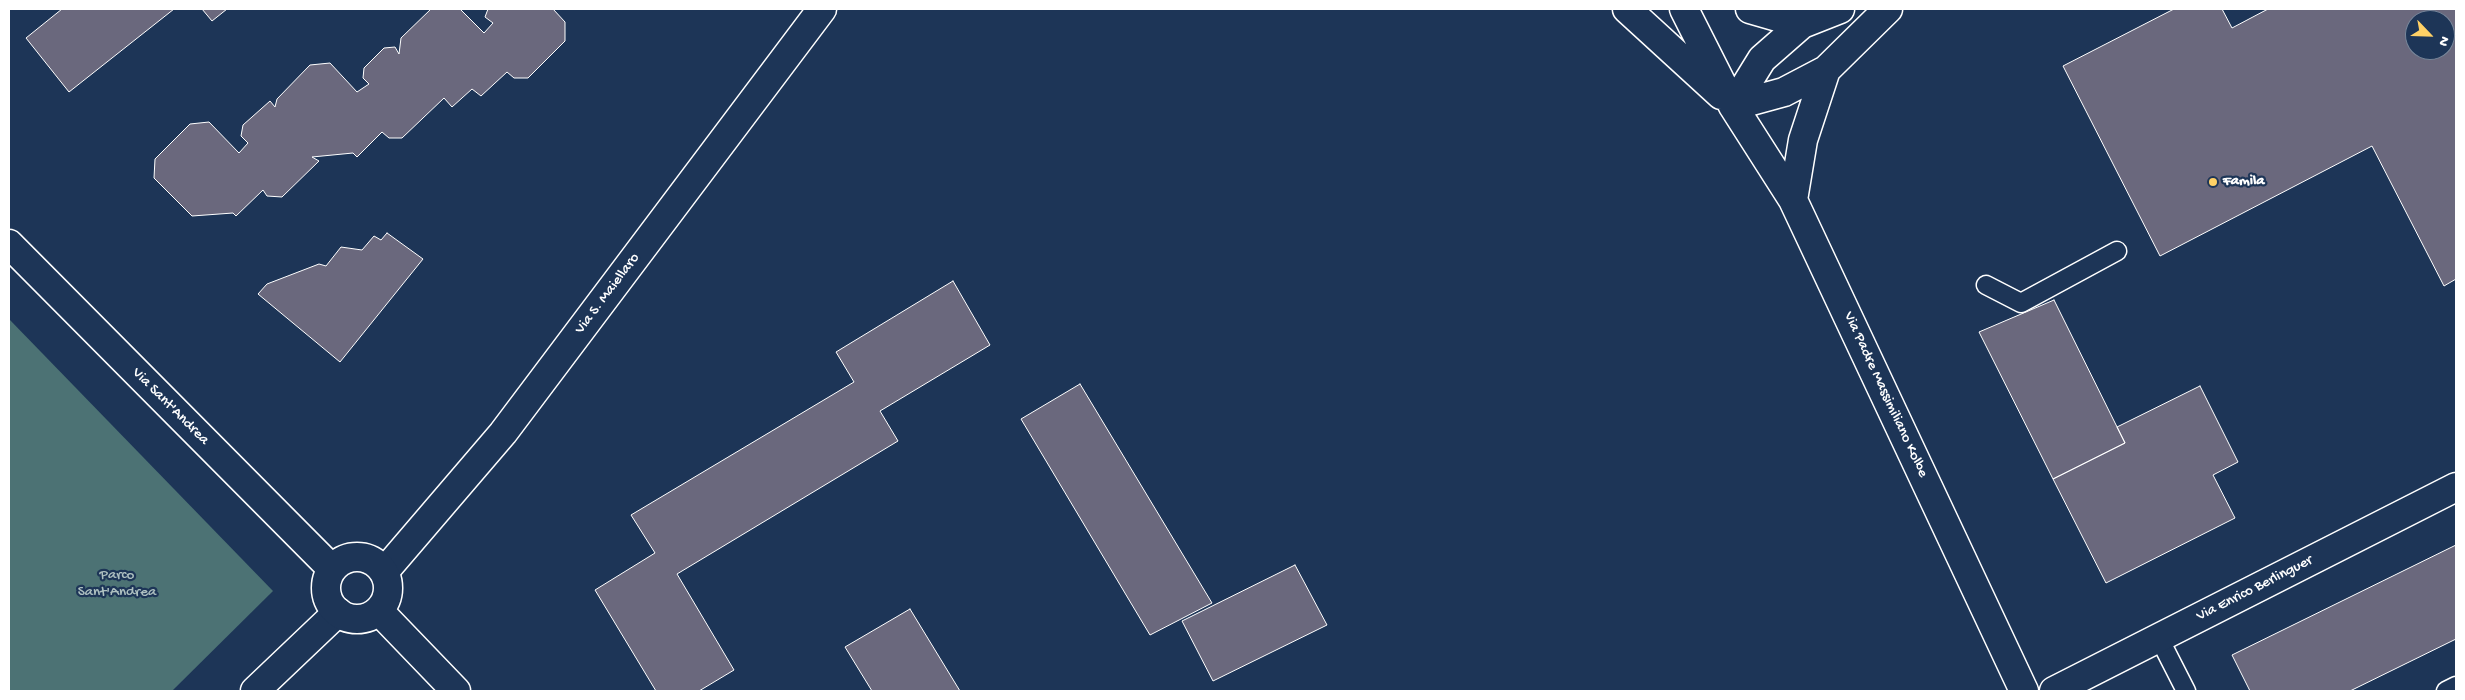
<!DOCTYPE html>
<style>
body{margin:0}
#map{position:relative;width:2465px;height:700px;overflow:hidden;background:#1d3557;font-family:"Gochi Hand",sans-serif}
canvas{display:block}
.frame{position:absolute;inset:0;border:10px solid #fff;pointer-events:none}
.north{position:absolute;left:2405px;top:10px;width:50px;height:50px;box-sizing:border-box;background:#1d3557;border:1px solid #77869a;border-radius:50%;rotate:114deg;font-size:14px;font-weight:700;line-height:20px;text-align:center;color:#fff}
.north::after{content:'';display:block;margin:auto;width:18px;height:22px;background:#ffd166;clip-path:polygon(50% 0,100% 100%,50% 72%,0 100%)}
</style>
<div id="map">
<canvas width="2465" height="700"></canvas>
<div class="frame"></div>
<div class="north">N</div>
</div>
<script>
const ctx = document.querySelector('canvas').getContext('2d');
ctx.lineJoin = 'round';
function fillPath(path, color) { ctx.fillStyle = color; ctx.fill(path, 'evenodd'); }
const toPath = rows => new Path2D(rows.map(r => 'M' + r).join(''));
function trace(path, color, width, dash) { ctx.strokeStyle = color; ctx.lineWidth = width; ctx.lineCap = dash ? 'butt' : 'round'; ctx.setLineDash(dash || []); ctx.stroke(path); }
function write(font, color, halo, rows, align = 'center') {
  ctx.font = font + ' "Gochi Hand",sans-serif'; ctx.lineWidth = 4.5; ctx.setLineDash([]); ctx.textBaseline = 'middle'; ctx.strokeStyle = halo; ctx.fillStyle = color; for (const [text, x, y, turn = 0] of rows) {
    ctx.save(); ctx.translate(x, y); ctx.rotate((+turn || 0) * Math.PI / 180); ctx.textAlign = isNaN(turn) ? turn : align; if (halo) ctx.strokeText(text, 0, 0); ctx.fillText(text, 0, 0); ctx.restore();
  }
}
fillPath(toPath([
 [9,319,273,591,172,691,9,691]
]), '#4c7274');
const building = toPath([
 [62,9,174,9,69,92,26,38,62,9],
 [202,9,227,9,212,21,202,9],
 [431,9,460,9,484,33,493,23,485,17,488,9,553,9,565,22,565,41,528,78,514,78,507,72,481,96,472,89,452,107,444,98,402,138,389,138,382,132,357,157,353,153,312,157,319,161,282,197,267,196,263,190,236,216,233,213,192,216,154,178,155,159,190,124,209,122,239,153,248,143,241,136,243,125,270,101,275,107,277,99,310,65,330,63,357,92,369,84,363,78,364,68,384,48,395,47,399,54,401,38,431,9],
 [2174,9,2222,9,2232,28,2268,9,2456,9,2456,279,2444,286,2372,146,2160,256,2063,66,2174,9],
 [2415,20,2445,20,2445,50,2415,50,2415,20],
 [387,233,423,259,340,362,258,294,267,284,319,264,326,266,341,247,362,250,374,236,381,240,387,233],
 [953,281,990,345,880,411,898,441,677,574,734,670,699,691,656,691,595,590,655,553,631,515,854,382,836,352,953,281],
 [2054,300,2125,443,2053,479,1979,332,2054,300],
 [1080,384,1212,603,1150,635,1021,419,1080,384],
 [2200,386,2238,462,2213,475,2235,518,2106,583,2053,479,2125,443,2117,427,2200,386],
 [2456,545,2456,639,2350,691,2250,691,2232,655,2456,545],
 [1295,565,1327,625,1213,681,1182,621,1295,565],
 [910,609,960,691,872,691,845,647,910,609]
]);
fillPath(building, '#6a687d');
trace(building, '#fff', 1);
const service = toPath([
 [1986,285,2021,303,2117,251],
 [2159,638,2186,691],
 [2446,691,2456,686]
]);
const minor = toPath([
 [1627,9,1721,95],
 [1684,9,1733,106,1793,200,2024,691],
 [1750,9,1802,24],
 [1733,106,1784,92,1826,70,1888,9],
 [1733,106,1762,59,1802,24,1840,9],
 [1793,200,1803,140,1826,70],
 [384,572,503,433,822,9],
 [255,691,338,612],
 [2054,691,2456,487]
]);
const tertiary = toPath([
 [9,244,332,569],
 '326 588a31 31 0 1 1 62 0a31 31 0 1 1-62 0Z',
 [379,611,456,691]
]);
trace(service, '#fff', 21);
trace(minor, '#fff', 31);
trace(tertiary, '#fff', 31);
trace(service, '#1d3557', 18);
trace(minor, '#1d3557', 28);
trace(tertiary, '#1d3557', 28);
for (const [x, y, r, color] of [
 [2213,182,5,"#ffd166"]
]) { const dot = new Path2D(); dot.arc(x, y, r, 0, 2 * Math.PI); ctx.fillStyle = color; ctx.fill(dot); trace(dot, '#1d3557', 2); }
write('bold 15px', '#fff', '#1d3557', [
 ["Famila",2223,182]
], 'left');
write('15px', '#fff', '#1d3557', [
 ["Via S. Maiellaro",608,294,-53],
 ["Via Padre Massimiliano Kolbe",1885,395,65],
 ["Via Sant'Andrea",170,407,45],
 ["Via Enrico Berlinguer",2255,589,-27]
]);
write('15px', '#aec0c0', '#1d3557', [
 ["Parco",117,576],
 ["Sant'Andrea",117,593]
]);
</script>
